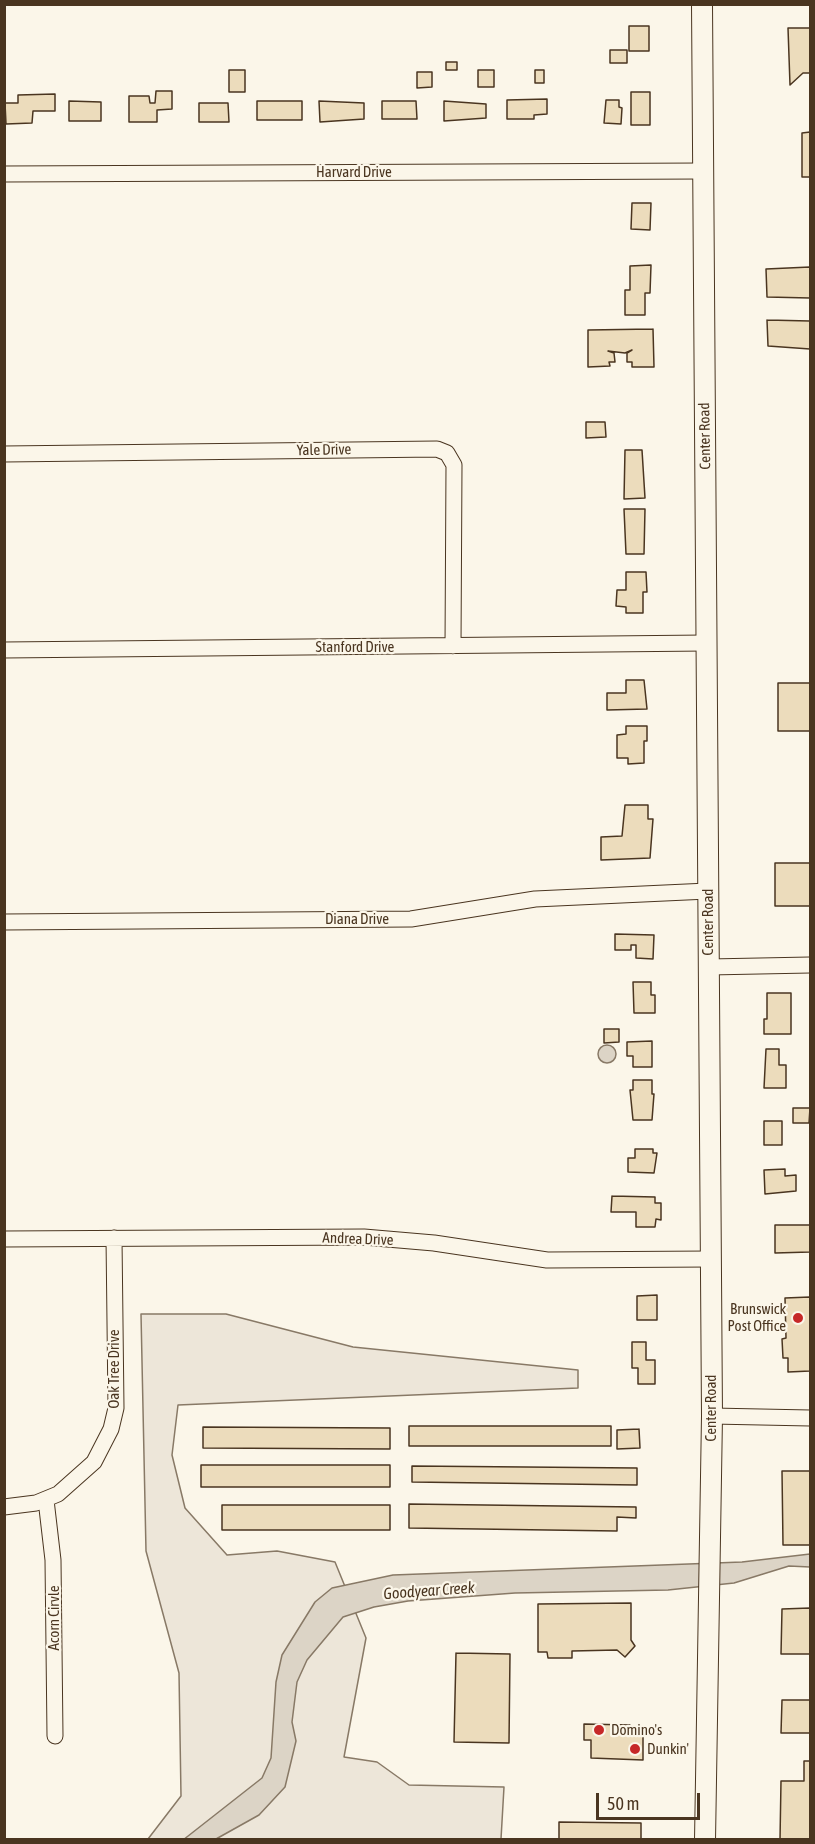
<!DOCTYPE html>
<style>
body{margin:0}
#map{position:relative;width:815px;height:1844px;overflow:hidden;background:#fbf6e9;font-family:"Asap Condensed",sans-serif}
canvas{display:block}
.frame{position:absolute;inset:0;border:6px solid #4a3520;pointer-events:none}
.scale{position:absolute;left:596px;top:1793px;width:104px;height:27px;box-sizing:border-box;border:3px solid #4a3520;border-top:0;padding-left:8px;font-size:18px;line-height:21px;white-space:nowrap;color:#4a3520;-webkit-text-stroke:4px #fbf6e9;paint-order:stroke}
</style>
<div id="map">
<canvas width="815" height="1844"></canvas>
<div class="frame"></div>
<div class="scale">50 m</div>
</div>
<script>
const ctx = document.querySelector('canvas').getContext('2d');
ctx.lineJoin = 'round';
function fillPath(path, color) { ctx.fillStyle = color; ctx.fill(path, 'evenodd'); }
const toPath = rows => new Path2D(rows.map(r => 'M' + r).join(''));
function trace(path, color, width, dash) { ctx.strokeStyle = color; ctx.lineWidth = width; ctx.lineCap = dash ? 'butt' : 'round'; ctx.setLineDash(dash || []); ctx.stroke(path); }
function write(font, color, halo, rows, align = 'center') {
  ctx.font = font + ' "Asap Condensed",sans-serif'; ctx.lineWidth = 4.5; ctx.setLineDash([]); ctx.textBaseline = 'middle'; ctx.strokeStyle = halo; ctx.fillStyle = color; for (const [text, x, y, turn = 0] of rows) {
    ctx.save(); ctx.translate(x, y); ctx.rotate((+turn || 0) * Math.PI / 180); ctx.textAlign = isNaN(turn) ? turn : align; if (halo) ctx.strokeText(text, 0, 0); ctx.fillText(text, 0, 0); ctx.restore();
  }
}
const green = toPath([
 [141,1314,226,1314,353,1347,578,1370,578,1388,178,1405,172,1455,185,1508,227,1555,277,1551,335,1562,366,1638,344,1757,377,1762,409,1785,504,1787,501,1839,148,1839,181,1796,179,1673,146,1551,141,1314]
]);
fillPath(green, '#ede6d9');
trace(green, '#887966', 1.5);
const water = toPath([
 '598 1054a9 9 0 1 1 18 0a9 9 0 1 1-18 0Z',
 [810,1554,810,1567,789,1566,734,1583,668,1590,515,1593,408,1601,374,1607,343,1617,307,1660,297,1682,292,1722,296,1741,285,1787,259,1815,216,1839,183,1840,262,1778,271,1758,276,1682,282,1655,315,1602,332,1588,393,1575,742,1562,810,1554]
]);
fillPath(water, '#dcd4c6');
trace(water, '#887966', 1.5);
const building = toPath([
 [629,26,649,26,649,51,629,51,629,26],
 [788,28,810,28,810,73,803,73,790,85,788,28],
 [610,50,627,50,627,63,610,63,610,50],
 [446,62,457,62,457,70,446,70,446,62],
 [229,70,245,70,245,92,229,92,229,70],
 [478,70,494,70,494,87,478,87,478,70],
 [535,70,544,70,544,83,535,83,535,70],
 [417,72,432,72,432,87,417,88,417,72],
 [156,91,172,91,172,109,157,110,157,122,129,122,129,96,149,96,150,103,155,103,156,91],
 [631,92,650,92,650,125,631,125,631,92],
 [55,94,55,111,33,111,32,123,6,124,5,103,18,103,18,95,55,94],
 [547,99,547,114,534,115,534,119,507,119,507,100,547,99],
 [606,100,619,100,619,107,622,108,621,124,604,123,606,100],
 [69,101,101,102,101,121,69,121,69,101],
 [257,101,302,101,302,120,257,120,257,101],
 [319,101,364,103,364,119,320,122,319,101],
 [382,101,416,101,417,119,382,119,382,101],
 [444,101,486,104,486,118,444,121,444,101],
 [199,103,228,103,229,122,199,122,199,103],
 [810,132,810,177,802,177,802,133,810,132],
 [632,203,651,203,650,230,631,229,632,203],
 [651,265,650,293,645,293,645,315,625,315,625,290,630,290,630,266,651,265],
 [810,267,810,298,767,297,766,269,810,267],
 [767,320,810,321,810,349,768,346,767,320],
 [653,329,654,367,632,367,632,362,627,362,627,353,632,350,625,353,608,351,614,353,615,362,609,362,610,366,588,367,588,330,653,329],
 [586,422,605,422,606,437,586,438,586,422],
 [625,450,642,450,645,498,624,499,625,450],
 [624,509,645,509,644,554,626,554,624,509],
 [626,572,646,572,647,592,643,592,643,613,626,613,626,607,616,606,617,590,626,590,626,572],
 [626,680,644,680,647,709,607,710,607,693,626,693,626,680],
 [778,683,810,683,810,731,778,731,778,683],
 [626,726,647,726,647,741,644,741,644,763,628,764,628,758,617,758,617,735,626,734,626,726],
 [625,805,648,805,648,819,653,819,650,858,601,860,601,837,622,836,625,805],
 [775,863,810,863,810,906,775,906,775,863],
 [615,934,654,935,653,959,636,958,636,945,631,945,631,950,615,950,615,934],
 [633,982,651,982,651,995,655,995,655,1013,634,1013,633,982],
 [767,993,791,993,791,1034,764,1034,764,1019,767,1019,767,993],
 [604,1029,619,1029,619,1042,604,1043,604,1029],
 [652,1041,652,1067,633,1067,633,1056,627,1056,627,1042,652,1041],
 [766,1049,779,1049,779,1065,786,1065,786,1088,764,1088,766,1049],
 [633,1080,652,1080,652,1094,654,1094,652,1120,633,1120,630,1090,633,1090,633,1080],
 [793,1108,810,1108,809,1123,793,1123,793,1108],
 [764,1121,782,1121,782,1145,764,1145,764,1121],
 [635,1149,653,1149,653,1153,657,1153,654,1173,628,1172,628,1158,635,1158,635,1149],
 [785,1169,785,1176,796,1175,796,1191,765,1194,764,1170,785,1169],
 [612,1196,655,1197,655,1203,661,1203,661,1220,656,1219,655,1227,636,1227,636,1212,611,1212,612,1196],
 [775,1225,810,1225,810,1252,775,1253,775,1225],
 [657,1295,657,1320,637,1320,637,1296,657,1295],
 [810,1297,810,1371,788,1372,788,1358,783,1358,782,1339,786,1338,785,1298,810,1297],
 [632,1342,646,1342,646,1360,655,1360,655,1384,638,1384,638,1368,632,1368,632,1342],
 [409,1426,611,1426,611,1446,409,1446,409,1426],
 [203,1427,390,1428,390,1449,203,1448,203,1427],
 [639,1429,640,1448,617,1449,617,1430,639,1429],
 [201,1465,390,1465,390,1487,201,1487,201,1465],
 [412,1466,637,1468,637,1485,412,1482,412,1466],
 [782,1471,810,1471,810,1545,783,1545,782,1471],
 [409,1504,636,1507,636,1518,617,1517,617,1531,409,1528,409,1504],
 [222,1505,390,1505,390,1530,222,1530,222,1505],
 [631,1603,631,1640,635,1646,625,1657,617,1650,572,1651,572,1658,548,1658,547,1652,538,1652,538,1604,631,1603],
 [810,1608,810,1654,781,1654,782,1609,810,1608],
 [456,1653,510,1654,509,1743,454,1742,456,1653],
 [782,1700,810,1700,810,1733,781,1733,782,1700],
 [584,1724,630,1725,630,1735,643,1735,643,1760,591,1758,591,1740,584,1740,584,1724],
 [804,1761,810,1761,810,1840,780,1840,781,1781,804,1781,804,1761],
 [559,1822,641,1823,641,1840,559,1840,559,1822]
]);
fillPath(building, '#ecdcbc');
trace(building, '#4a3520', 1.5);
const minor = toPath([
 [4,174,703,171],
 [4,454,437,449,447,453,454,465,453,646],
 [4,650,706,643],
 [4,922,411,919,535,899,708,891],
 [709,967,810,965],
 [4,1239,364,1237,434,1243,547,1260,711,1259],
 [712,1416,810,1418],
 [46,1500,53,1560,55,1736],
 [4,1507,36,1503,58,1494,94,1462,111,1429,116,1408,114,1238]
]);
const major = toPath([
 [702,4,712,1416,705,1840]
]);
trace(minor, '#4a3520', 17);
trace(major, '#4a3520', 22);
trace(minor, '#fbf6e9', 15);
trace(major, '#fbf6e9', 20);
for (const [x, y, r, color] of [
 [798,1318,6,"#c62828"],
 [599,1730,6,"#c62828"],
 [635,1749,6,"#c62828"]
]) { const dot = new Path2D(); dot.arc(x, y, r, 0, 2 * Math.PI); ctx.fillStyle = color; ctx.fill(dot); trace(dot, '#fbf6e9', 2); }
write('15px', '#4a3520', '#fbf6e9', [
 ["Harvard Drive",354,172],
 ["Center Road",705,436,-91],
 ["Yale Drive",324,450,-1],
 ["Stanford Drive",355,647],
 ["Diana Drive",357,919],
 ["Center Road",708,922,-90],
 ["Andrea Drive",358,1239,2],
 ["Oak Tree Drive",114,1369,-90],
 ["Center Road",711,1408,-90],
 ["Acorn Cirvle",54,1618,-90]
]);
write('15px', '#4a3520', '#fbf6e9', [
 ["Brunswick",786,1309,"right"],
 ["Post Office",786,1326,"right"],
 ["Domino's",611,1730],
 ["Dunkin'",647,1749]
], 'left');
write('italic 16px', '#4a3520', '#fbf6e9', [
 ["Goodyear Creek",429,1591,-4]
]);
</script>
